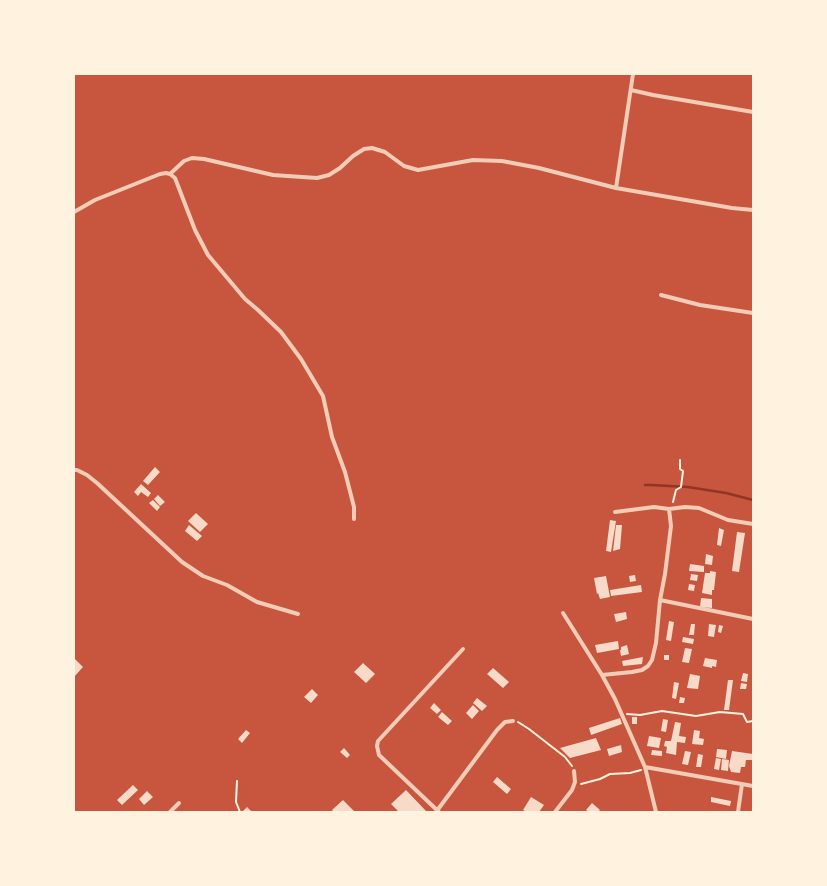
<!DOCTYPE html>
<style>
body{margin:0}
#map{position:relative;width:827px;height:886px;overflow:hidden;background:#c8553d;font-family:"DM Sans",sans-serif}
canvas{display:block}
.frame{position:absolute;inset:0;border:75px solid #fff3e0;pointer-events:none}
</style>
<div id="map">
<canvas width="827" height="886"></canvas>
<div class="frame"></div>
</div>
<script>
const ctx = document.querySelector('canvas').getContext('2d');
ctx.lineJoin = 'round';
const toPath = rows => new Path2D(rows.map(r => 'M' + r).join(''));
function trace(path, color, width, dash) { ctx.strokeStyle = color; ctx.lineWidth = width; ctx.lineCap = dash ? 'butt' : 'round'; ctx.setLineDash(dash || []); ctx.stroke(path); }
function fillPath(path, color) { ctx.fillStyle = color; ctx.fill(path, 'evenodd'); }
trace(toPath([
 [645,485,651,485,688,487,726,493,753,500]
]), '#8f3625', 2.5);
fillPath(toPath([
 [155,467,160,472,148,485,143,481],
 [141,484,151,493,148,497,141,492,138,496,134,492],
 [158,495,165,502,160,506,154,499],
 [153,500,160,507,157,511,149,503],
 [196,513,208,524,200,532,188,521],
 [610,520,616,521,611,552,606,551],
 [189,525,202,536,197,541,185,531],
 [616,525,622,525,620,549,613,551],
 [719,528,724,530,721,546,717,545],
 [737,532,745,533,739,572,732,571],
 [706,554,713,556,712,565,705,564],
 [690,564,704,566,704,572,689,571],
 [710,571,716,572,714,590,712,590,712,595,702,593,705,573,710,573],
 [691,574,698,575,697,581,690,580],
 [635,575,636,581,630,582,629,576],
 [606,576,610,597,600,599,598,593,597,594,594,578],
 [689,584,695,585,694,591,688,590],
 [641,585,642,592,611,596,610,590],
 [701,598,712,599,712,608,700,607],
 [626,612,627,619,616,622,614,614],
 [669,621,674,622,671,641,666,640],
 [691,624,695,624,694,635,689,635],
 [709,624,716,625,714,637,708,636],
 [719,625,723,626,721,633,718,632],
 [683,637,694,639,693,644,682,642],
 [618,641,619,649,597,653,595,645],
 [627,645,629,654,621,656,620,650,621,650,621,647],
 [685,648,692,649,689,663,682,662],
 [664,655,669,655,669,660,664,660],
 [643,657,642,664,623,666,622,661],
 [74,658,83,667,74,677],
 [705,658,717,660,716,667,712,666,712,668,703,666],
 [363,663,375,674,366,683,354,672],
 [493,668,509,682,503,688,487,674],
 [743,673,748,674,747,682,741,681],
 [690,674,700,676,698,689,687,688],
 [728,680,733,680,729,710,724,710],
 [674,682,679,683,676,699,672,698],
 [741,683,747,684,746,689,740,689],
 [312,689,318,695,311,703,304,697],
 [680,697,685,698,684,703,679,703],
 [477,698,487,706,482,711,473,703],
 [434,703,441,710,437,714,430,708],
 [473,705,479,711,472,719,466,713],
 [442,712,452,721,448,725,438,717],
 [632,717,637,717,637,724,632,724],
 [620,718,622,724,591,735,589,728],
 [663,719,668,720,666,732,661,731],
 [675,722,681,723,679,736,686,737,685,743,677,742,676,755,666,753,667,747,664,746,665,741,671,741],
 [246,730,250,733,242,743,238,739],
 [694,730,700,731,699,738,704,739,703,745,692,744],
 [649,736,661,738,659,748,647,746],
 [596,738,601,750,570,758,560,748],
 [621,745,622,752,609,756,607,749],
 [344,748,350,755,347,758,340,752],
 [717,749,727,750,726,759,716,757],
 [652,750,662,751,662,756,651,755],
 [685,751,691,752,688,765,682,764],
 [732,751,753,754,753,760,746,760,745,767,741,767,740,773,731,772,729,766],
 [698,754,703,755,701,767,696,767],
 [716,758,721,759,719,770,714,769],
 [722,759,729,760,728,771,721,770],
 [497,777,511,789,507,794,493,782],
 [133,785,138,790,122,805,117,800],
 [406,790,426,811,425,812,399,812,391,804],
 [147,791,153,797,144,805,139,799],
 [531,797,544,805,539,812,527,812,523,810],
 [711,797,731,801,730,806,711,802],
 [343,800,355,812,334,812,332,810],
 [592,803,600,810,598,812,592,812,591,811,589,812,586,810],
 [247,807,252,812,242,812]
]), '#f7dbc8');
trace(toPath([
 [673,502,676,490,681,487,683,471,680,469,680,460],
 [627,714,640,715,662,711,696,716,720,712,743,714,747,722,753,721],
 [518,722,529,729,565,757,572,766],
 [237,781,236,802,240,812],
 [581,784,600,779,610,774,630,773,641,770]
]), '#fff3e0', 2);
trace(toPath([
 [631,90,653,95,753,112],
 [170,174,184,161,192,158,204,159,273,175,317,178,329,175,340,168,353,156,364,149,372,148,385,152,404,166,418,170,473,160,502,161,539,168,616,188,732,208,753,210],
 [616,188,633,74],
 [74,212,95,200,160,174,166,173,170,174,175,178,195,230,208,255,245,299,258,310,281,332,301,359,323,396,332,437,345,472,354,507,354,519],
 [661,295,700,305,753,313],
 [74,470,77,470,87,475,97,483,182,562,203,576,227,585,257,602,298,614],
 [615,512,654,507,669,509,685,507,699,508,728,520,753,524],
 [660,600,753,619],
 [563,613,602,675,615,699,645,767,656,812],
 [602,675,632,672,642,670,648,666,652,660,656,643,660,600,665,574,671,526,669,509],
 [645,767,753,786],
 [170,812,179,803],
 [436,812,497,730,505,722,513,721],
 [439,812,379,755,377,746,378,741,463,649],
 [555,812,572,790,575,782,574,771],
 [738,812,742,784]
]), '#f1ccb7', 4);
</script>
